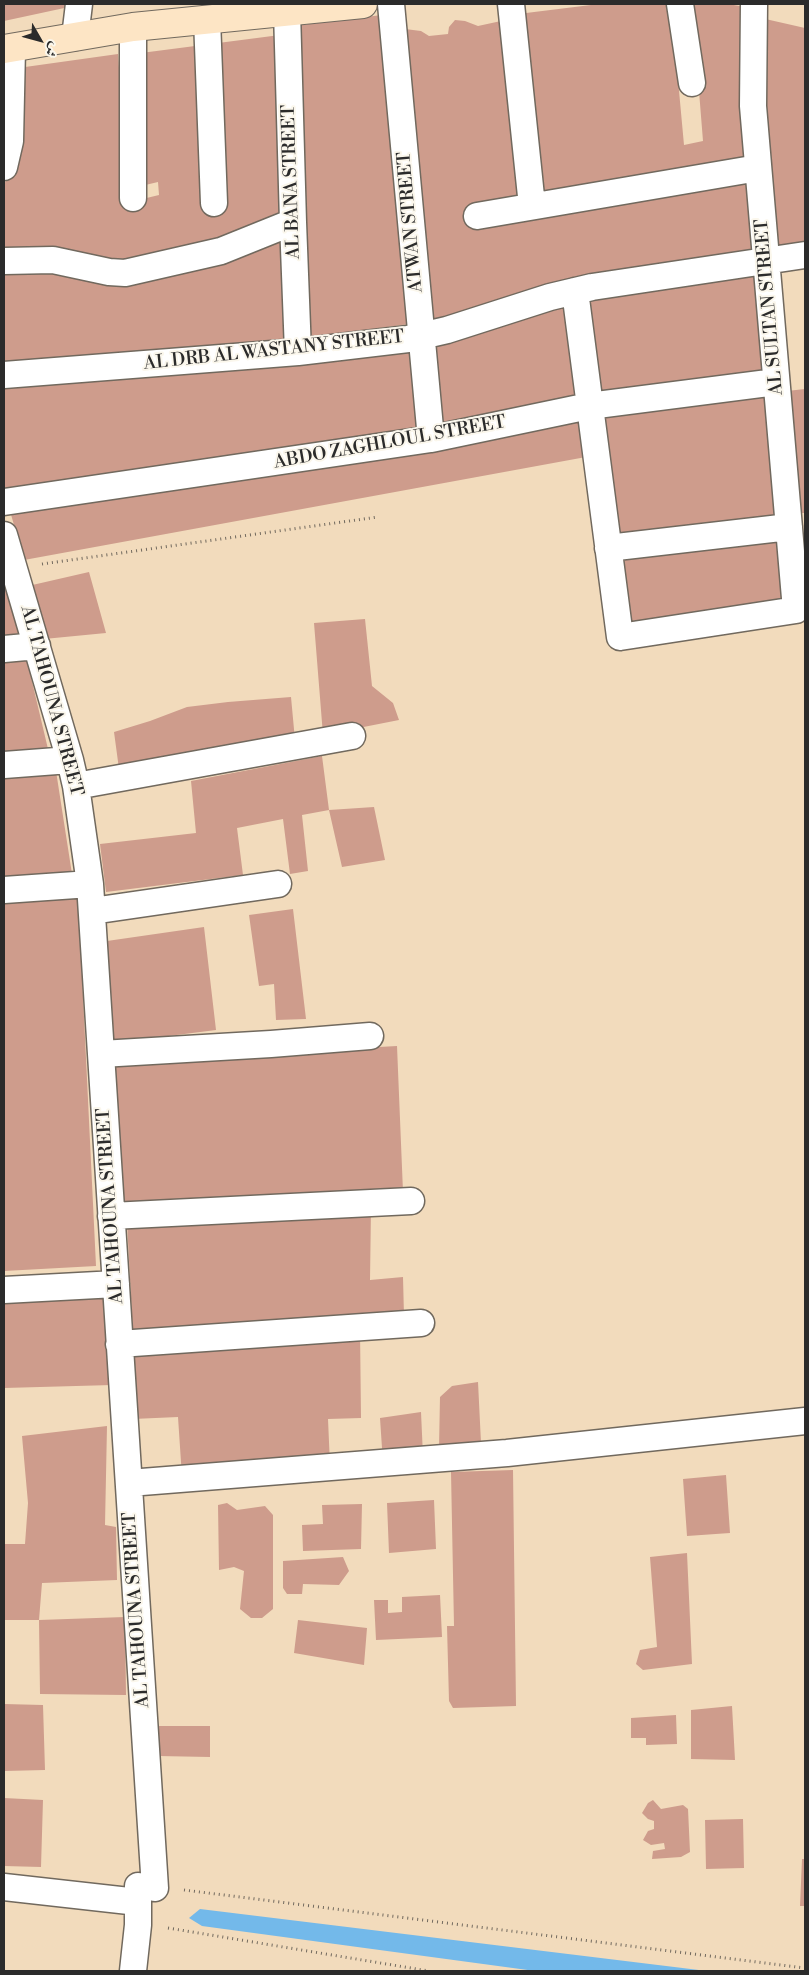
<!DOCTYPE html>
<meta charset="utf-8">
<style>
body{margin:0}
#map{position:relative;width:809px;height:1975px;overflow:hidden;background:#f2dbbc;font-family:"Libre Bodoni",Amiri,serif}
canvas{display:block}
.frame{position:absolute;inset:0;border:5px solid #2b2b2b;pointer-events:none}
.north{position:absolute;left:15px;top:15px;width:50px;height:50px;-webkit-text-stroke:4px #fbf7ec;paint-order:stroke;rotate:128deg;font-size:14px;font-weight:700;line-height:20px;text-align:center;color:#2b2b2b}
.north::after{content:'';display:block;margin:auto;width:18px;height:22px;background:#2b2b2b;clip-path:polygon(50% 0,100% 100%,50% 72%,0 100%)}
</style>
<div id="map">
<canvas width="809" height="1975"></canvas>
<div class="frame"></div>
<div class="north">ش</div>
</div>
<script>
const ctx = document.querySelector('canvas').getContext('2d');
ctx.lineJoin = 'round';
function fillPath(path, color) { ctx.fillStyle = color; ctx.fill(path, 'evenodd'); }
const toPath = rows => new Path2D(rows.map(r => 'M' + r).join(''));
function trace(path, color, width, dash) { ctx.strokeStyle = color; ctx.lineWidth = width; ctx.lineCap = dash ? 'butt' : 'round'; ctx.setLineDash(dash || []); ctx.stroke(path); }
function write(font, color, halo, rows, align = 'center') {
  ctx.font = font + ' "Libre Bodoni",serif'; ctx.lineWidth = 4; ctx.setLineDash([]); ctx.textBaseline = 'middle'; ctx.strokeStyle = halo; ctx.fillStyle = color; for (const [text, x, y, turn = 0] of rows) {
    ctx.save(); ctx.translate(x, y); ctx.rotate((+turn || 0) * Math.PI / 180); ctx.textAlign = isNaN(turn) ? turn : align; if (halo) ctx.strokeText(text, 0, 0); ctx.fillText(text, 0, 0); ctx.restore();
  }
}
fillPath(toPath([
 [200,1909,707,1971,535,1971,202,1926,189,1918]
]), '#73b9ea');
fillPath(toPath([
 [4,4,70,4,69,7,4,21],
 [599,4,671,4,684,145,703,141,692,4,728,4,745,7,745,160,539,194,518,14],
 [382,15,409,324,308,338,293,26],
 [761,18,805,28,805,246,775,250,762,145],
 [455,20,465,21,478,26,501,21,520,199,745,175,762,259,571,278,431,323,405,29,421,31,429,36,448,34,449,27],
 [280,35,285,223,117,271,4,257,4,185,11,169,18,68,118,54,128,193,126,203,159,195,158,182,141,186,139,155,147,154,141,53],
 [288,234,291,342,4,367,4,267,114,281],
 [755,275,768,377,594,397,579,294],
 [566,303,580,401,438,429,431,345],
 [412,347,421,430,4,496,4,386],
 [805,389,805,513,800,513,787,391],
 [767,395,777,518,616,540,599,414],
 [583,416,586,457,24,560,10,511],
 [780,534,790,604,631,628,617,553],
 [89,572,106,633,44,639,28,586],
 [4,583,22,633,4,635],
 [365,619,372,686,393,703,399,720,323,735,314,623],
 [25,652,48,749,4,753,4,654],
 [291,697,295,740,119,769,114,732,150,721,187,707,228,702],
 [322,756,329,810,302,815,308,871,290,874,283,819,237,828,243,875,106,892,100,844,196,833,191,781],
 [56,771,72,874,4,880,4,775],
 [374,807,385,860,342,867,329,810],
 [78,892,96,1266,4,1271,4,899],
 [293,909,306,1019,276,1020,274,984,259,986,249,915],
 [204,927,216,1030,113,1043,107,941],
 [397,1046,403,1192,119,1208,110,1062],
 [371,1207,370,1280,403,1277,404,1316,133,1336,127,1222],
 [108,1296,112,1385,4,1388,4,1300],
 [360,1330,361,1418,328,1419,330,1465,182,1477,178,1417,133,1419,129,1347],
 [478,1382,481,1443,439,1449,440,1397,452,1386],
 [421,1412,423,1456,383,1463,380,1418],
 [107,1426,105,1525,116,1527,117,1580,42,1583,39,1620,4,1620,4,1544,25,1544,28,1503,22,1436],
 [513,1470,516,1706,453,1708,449,1701,447,1626,454,1626,451,1472],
 [726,1475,730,1533,687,1536,683,1479],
 [434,1500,436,1549,389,1553,387,1503],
 [227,1503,237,1510,265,1506,273,1515,273,1609,262,1618,251,1618,240,1609,244,1571,234,1567,219,1570,218,1505],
 [362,1504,361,1549,303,1551,302,1525,323,1524,322,1505],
 [687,1553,692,1664,643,1670,636,1664,640,1650,657,1647,650,1557],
 [343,1557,349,1571,339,1585,303,1584,302,1594,287,1594,283,1588,283,1561],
 [440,1595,442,1637,376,1640,374,1600,388,1600,388,1613,402,1612,402,1597],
 [125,1617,126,1695,40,1694,39,1620],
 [298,1620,367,1628,364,1665,294,1653],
 [4,1704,43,1705,45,1770,4,1771],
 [732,1706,735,1760,691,1759,691,1710],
 [676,1715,677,1744,646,1745,646,1738,631,1738,631,1718],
 [158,1726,210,1726,210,1757,158,1756],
 [4,1798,43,1800,41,1867,4,1866],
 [653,1800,661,1809,683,1805,688,1809,690,1852,681,1857,652,1859,653,1851,665,1849,664,1843,651,1845,643,1840,648,1831,654,1829,654,1821,648,1819,642,1813,648,1803],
 [743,1819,744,1868,706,1869,705,1820],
 [802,1859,805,1859,805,1906,800,1906]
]), '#ce9c8c');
const minor = toPath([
 [391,4,431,439],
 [511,4,532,206],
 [680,4,692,83],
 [287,11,293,222,298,352],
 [207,19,214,203],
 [133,27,133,198],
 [75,37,79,4],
 [4,167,10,141,12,48],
 [477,216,758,168],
 [4,261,53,260,109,272,125,273,221,251,293,222],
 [575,291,620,637,796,610,753,106,754,4],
 [4,375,298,352,408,339,447,330,550,297,592,287,805,255],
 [4,502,431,439,589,406,776,382],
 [4,535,70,760,76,786,90,884,155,1888],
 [608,548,789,527],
 [4,649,37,646],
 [4,765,70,760],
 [76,786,352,736],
 [4,890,90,884],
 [92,911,278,884],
 [101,1054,271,1044,370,1036],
 [111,1216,411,1201],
 [4,1290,116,1284],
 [119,1344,421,1323],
 [129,1483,507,1453,805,1421],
 [4,1887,138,1902],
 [133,1971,138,1925,138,1886]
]);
const secondary = toPath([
 [4,49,133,27,363,4]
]);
trace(minor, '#71695e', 29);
trace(secondary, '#71695e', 30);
trace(toPath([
 [42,564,378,517],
 [184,1890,805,1968],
 [168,1928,429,1971]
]), '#71695e', 3, [1, 4]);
trace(minor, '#fff', 26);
trace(secondary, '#fde5c5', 28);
write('18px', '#2b2b2b', '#fbf7ec', [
 ["AL BANA STREET",292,182,-92],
 ["ATWAN STREET",411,222,-95],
 ["AL SULTAN STREET",770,307,-95],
 ["AL DRB AL WASTANY STREET",274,351,-6],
 ["ABDO ZAGHLOUL STREET",390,443,-10],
 ["AL TAHOUNA STREET",51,701,75],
 ["AL TAHOUNA STREET",111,1206,-94],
 ["AL TAHOUNA STREET",137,1610,-94]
]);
</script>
